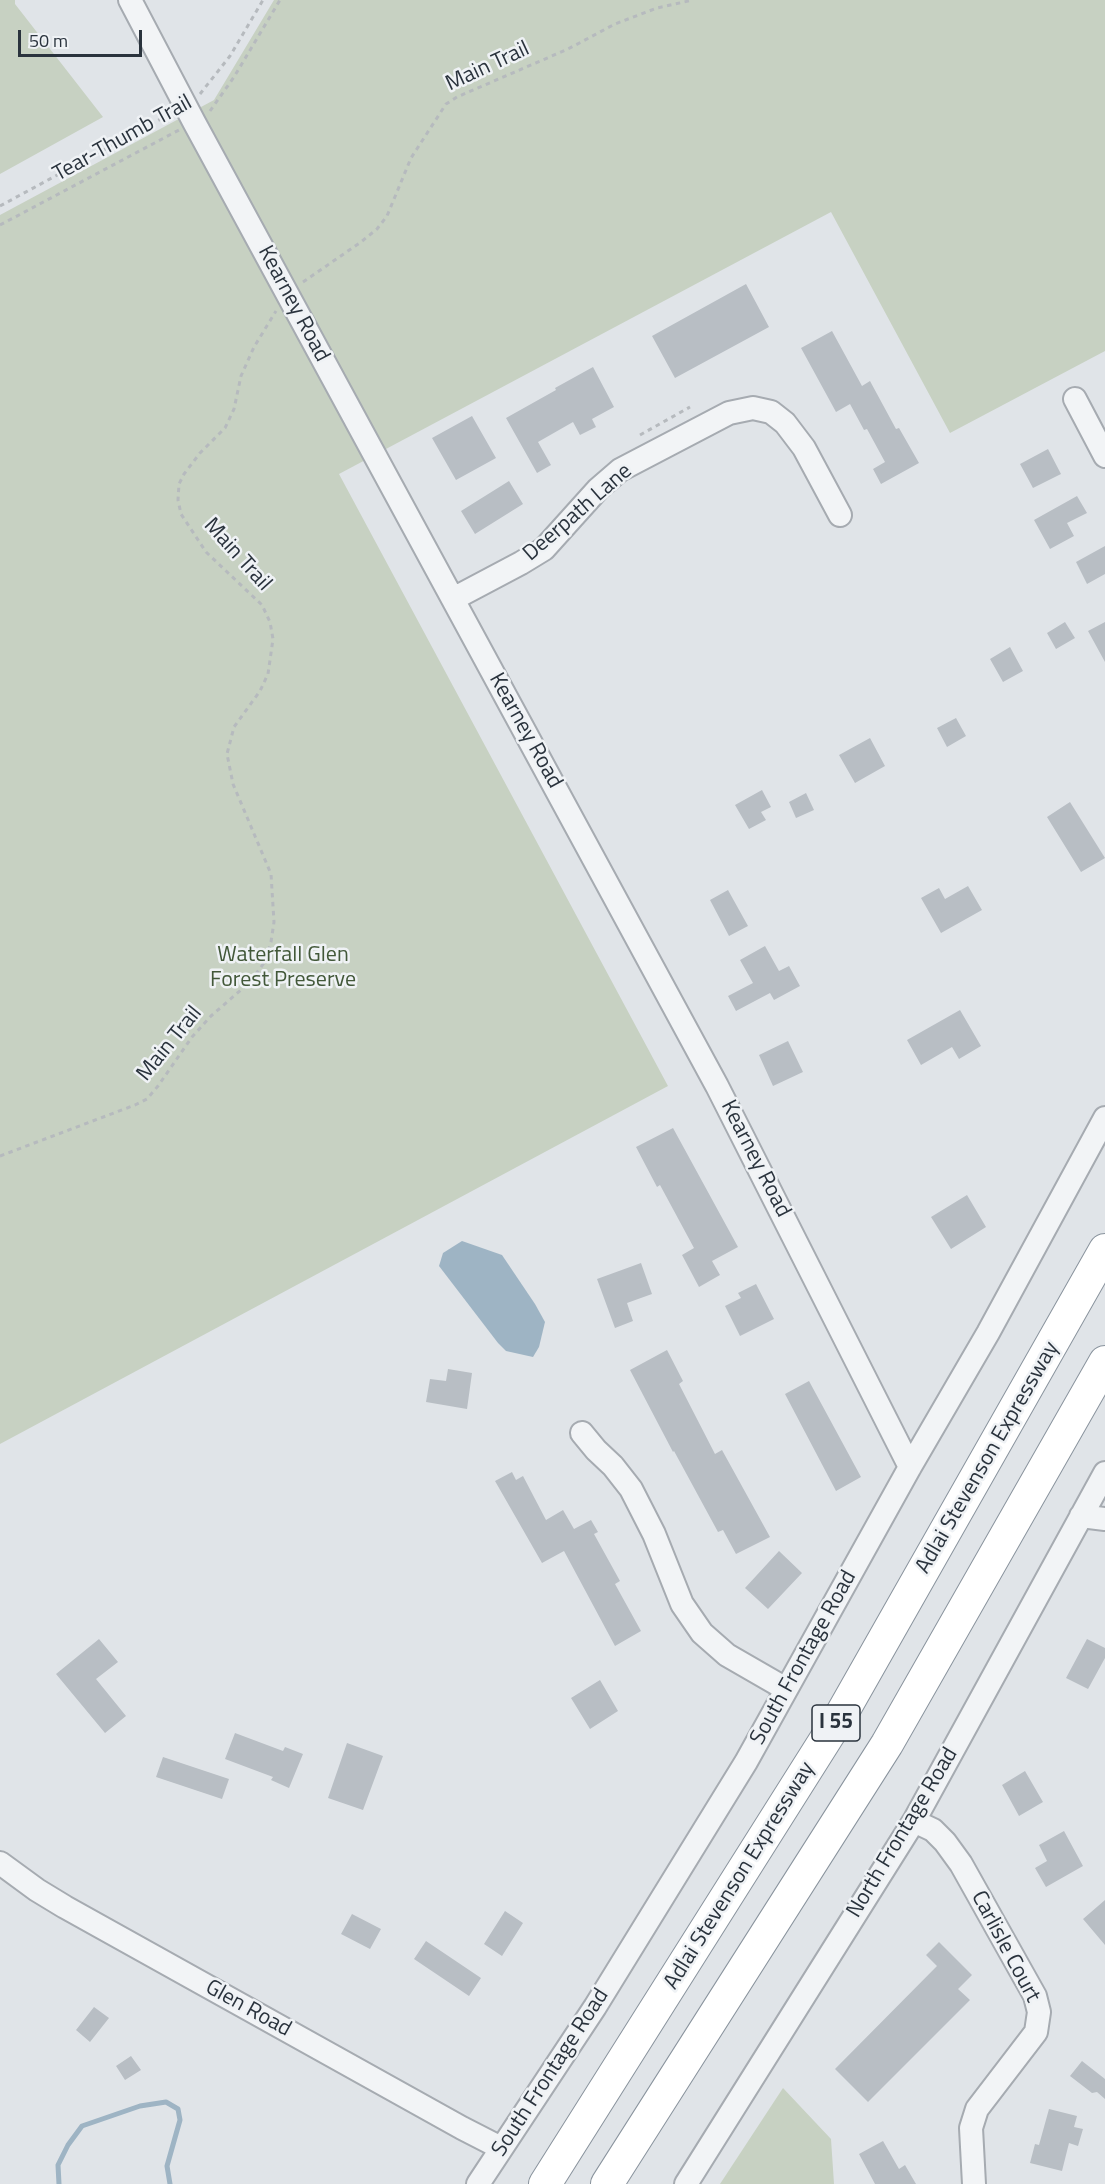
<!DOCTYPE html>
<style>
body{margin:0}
#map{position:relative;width:1105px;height:2184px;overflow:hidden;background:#e0e4e8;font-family:"Titillium Web",sans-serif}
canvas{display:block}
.scale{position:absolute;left:18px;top:30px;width:124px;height:27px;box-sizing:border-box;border:3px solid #2a333d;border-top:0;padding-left:8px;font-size:18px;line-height:21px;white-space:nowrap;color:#2a333d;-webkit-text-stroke:4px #eff2f5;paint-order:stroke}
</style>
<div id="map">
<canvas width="1105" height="2184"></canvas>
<div class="scale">50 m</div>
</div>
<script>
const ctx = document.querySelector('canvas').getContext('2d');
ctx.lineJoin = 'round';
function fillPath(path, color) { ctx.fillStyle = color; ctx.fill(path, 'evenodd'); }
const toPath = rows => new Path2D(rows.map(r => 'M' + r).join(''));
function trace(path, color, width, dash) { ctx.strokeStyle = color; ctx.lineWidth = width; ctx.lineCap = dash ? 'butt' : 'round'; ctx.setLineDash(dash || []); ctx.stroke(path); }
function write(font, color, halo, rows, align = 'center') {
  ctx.font = font + ' "Titillium Web",sans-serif'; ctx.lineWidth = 5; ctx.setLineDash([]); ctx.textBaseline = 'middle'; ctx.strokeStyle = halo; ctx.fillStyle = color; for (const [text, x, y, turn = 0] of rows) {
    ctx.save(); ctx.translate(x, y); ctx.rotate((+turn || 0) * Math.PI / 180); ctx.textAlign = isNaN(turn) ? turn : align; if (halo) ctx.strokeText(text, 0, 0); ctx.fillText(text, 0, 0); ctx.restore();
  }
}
fillPath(toPath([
 [0,0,15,0,15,4,103,117,0,174],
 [274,0,1105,0,1105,351,950,433,831,212,339,474,668,1086,0,1444,0,215,214,100],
 [783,2088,831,2139,834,2184,720,2184]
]), '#c7d1c2');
fillPath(toPath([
 [462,1241,502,1255,535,1304,545,1322,539,1347,533,1357,506,1351,498,1343,439,1266,443,1253]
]), '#9eb4c4');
trace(toPath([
 [59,2184,58,2165,68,2145,82,2126,140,2106,166,2102,178,2109,180,2120,167,2166,170,2184]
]), '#9eb4c4', 5);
fillPath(toPath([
 [746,284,769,327,675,378,652,336],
 [832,331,862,386,870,381,896,429,899,428,919,463,881,484,873,469,885,462,867,429,864,430,850,404,836,412,801,348],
 [593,367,614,407,592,419,596,427,580,435,573,422,538,442,551,465,537,473,506,418,556,390,555,388],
 [472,416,496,458,456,480,432,438],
 [1048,449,1061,474,1033,488,1020,464],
 [509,481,523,504,475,534,461,511],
 [1077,496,1087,513,1067,523,1074,536,1050,549,1034,520],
 [1105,546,1105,574,1087,584,1076,562],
 [1065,622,1075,638,1056,649,1047,633],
 [1105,622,1105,662,1088,631],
 [1010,647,1023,671,1003,682,990,659],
 [956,718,966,736,947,747,937,728],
 [870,738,885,766,855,783,839,755],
 [762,790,771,807,761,812,766,820,749,829,735,805],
 [806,793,814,810,796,818,789,802],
 [1070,802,1105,858,1081,872,1047,817],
 [968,886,982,910,941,933,921,898,939,888,945,899],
 [728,890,748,926,729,936,710,900],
 [765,946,779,971,789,966,800,986,774,1000,770,993,736,1011,728,996,753,983,740,960],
 [960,1010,981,1046,959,1059,952,1047,921,1065,907,1040],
 [788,1041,803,1072,773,1086,759,1055],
 [673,1128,738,1247,712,1261,720,1275,699,1287,682,1255,694,1248,660,1185,657,1187,636,1147],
 [967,1195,986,1227,951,1249,931,1217],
 [641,1263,652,1294,627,1303,633,1321,615,1328,597,1279],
 [756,1284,774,1319,740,1336,725,1306,741,1298,738,1293],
 [667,1350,683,1381,679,1384,715,1454,722,1450,770,1537,736,1554,723,1530,718,1532,674,1451,673,1452,630,1370],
 [448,1369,472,1373,467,1409,426,1402,430,1379,446,1381],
 [809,1381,861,1477,836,1491,785,1394],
 [512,1472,516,1480,523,1476,546,1520,563,1510,574,1529,591,1520,598,1532,594,1534,620,1581,615,1584,641,1631,615,1646,564,1551,542,1563,495,1481],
 [779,1551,802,1573,768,1609,745,1588],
 [99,1639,118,1662,96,1679,126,1716,105,1733,56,1674],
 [1087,1639,1105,1648,1105,1658,1088,1689,1066,1678],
 [600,1680,618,1711,590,1729,571,1698],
 [235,1733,283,1751,285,1747,303,1754,289,1788,271,1780,273,1777,225,1759],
 [347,1743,383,1756,363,1810,328,1798],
 [163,1757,229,1779,222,1799,156,1777],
 [1025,1771,1043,1802,1019,1816,1002,1785],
 [1064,1831,1083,1866,1046,1887,1035,1868,1047,1861,1039,1845],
 [1105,1900,1105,1945,1083,1919],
 [505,1911,523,1923,502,1956,484,1944],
 [352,1914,381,1929,370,1949,341,1934],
 [426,1941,481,1978,469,1996,414,1959],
 [939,1942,972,1975,958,1989,970,2000,868,2102,835,2069,937,1966,926,1955],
 [94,2007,109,2018,90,2042,76,2030],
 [131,2056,141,2070,125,2080,116,2066],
 [1082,2061,1105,2079,1105,2099,1097,2092,1092,2093,1070,2076],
 [1049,2109,1077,2116,1074,2127,1083,2129,1078,2146,1069,2143,1062,2171,1030,2163,1035,2144,1039,2145],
 [883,2141,899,2169,905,2165,916,2184,875,2184,859,2154]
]), '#b8bec4');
const minor = toPath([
 [130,0,194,122,717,1086,910,1467],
 [1075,399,1105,456],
 [453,599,521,563,544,549,598,489,620,470,729,413,753,408,771,412,785,423,804,448,840,515],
 [582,1433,596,1450,613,1466,631,1489,654,1534,682,1604,702,1633,727,1655,786,1689],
 [1081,1516,1105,1519],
 [914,1821,933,1830,945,1842,961,1864,1035,1996,1039,2012,1036,2032,977,2109,971,2128,974,2184],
 [0,1863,37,1890,65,1907,462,2128,501,2148],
 [478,2184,595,2007,746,1762,910,1467,988,1333,1105,1118],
 [686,2184,914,1821,1105,1473]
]);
const highway = toPath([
 [545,2184,841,1715,1105,1250],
 [607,2184,887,1744,1105,1362]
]);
trace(minor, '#a6abb1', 26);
trace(highway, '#89939d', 34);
trace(toPath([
 [200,94,230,56,263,0],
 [210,111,234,77,280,0],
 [0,206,170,114],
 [0,225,179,130],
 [303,282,361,242,377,229,387,216,411,158,446,104,457,97,568,49,615,24,657,8,693,0],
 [640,435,690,407],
 [0,1156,135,1105,147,1099,158,1086,192,1037,211,1016,250,982,264,963,271,942,274,922,271,874,233,784,227,754,234,727,260,691,268,674,273,639,270,622,262,605,206,552,181,514,178,500,179,484,184,474,200,453,225,428,234,409,241,376,254,347,276,311]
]), '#b6babe', 3, [4.5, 4.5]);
trace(minor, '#f2f4f6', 22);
trace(highway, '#fff', 32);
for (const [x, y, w] of [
 [836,1723,48]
]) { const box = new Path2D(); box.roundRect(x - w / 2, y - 18, w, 36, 4.5); ctx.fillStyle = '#eff2f5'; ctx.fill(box); trace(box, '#2a333d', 1.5); }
write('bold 21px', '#2a333d', null, [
 ["I 55",836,1723]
]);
write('22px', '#2a333d', '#eff2f5', [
 ["Main Trail",488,67,-25],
 ["Tear-Thumb Trail",123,139,-29],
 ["Kearney Road",293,304,62],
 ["Deerpath Lane",578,513,-41],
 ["Main Trail",237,555,48],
 ["Kearney Road",525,731,61],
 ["Main Trail",170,1044,-51],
 ["Kearney Road",755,1159,63],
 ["Adlai Stevenson Expressway",988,1458,-60],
 ["South Frontage Road",804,1658,-61],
 ["North Frontage Road",903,1833,-59],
 ["Adlai Stevenson Expressway",740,1876,-58],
 ["Carlisle Court",1005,1947,62],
 ["Glen Road",248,2009,29],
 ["South Frontage Road",551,2073,-57]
]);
write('22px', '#425839', '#eff2f5', [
 ["Waterfall Glen",283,956],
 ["Forest Preserve",283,981]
]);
</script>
